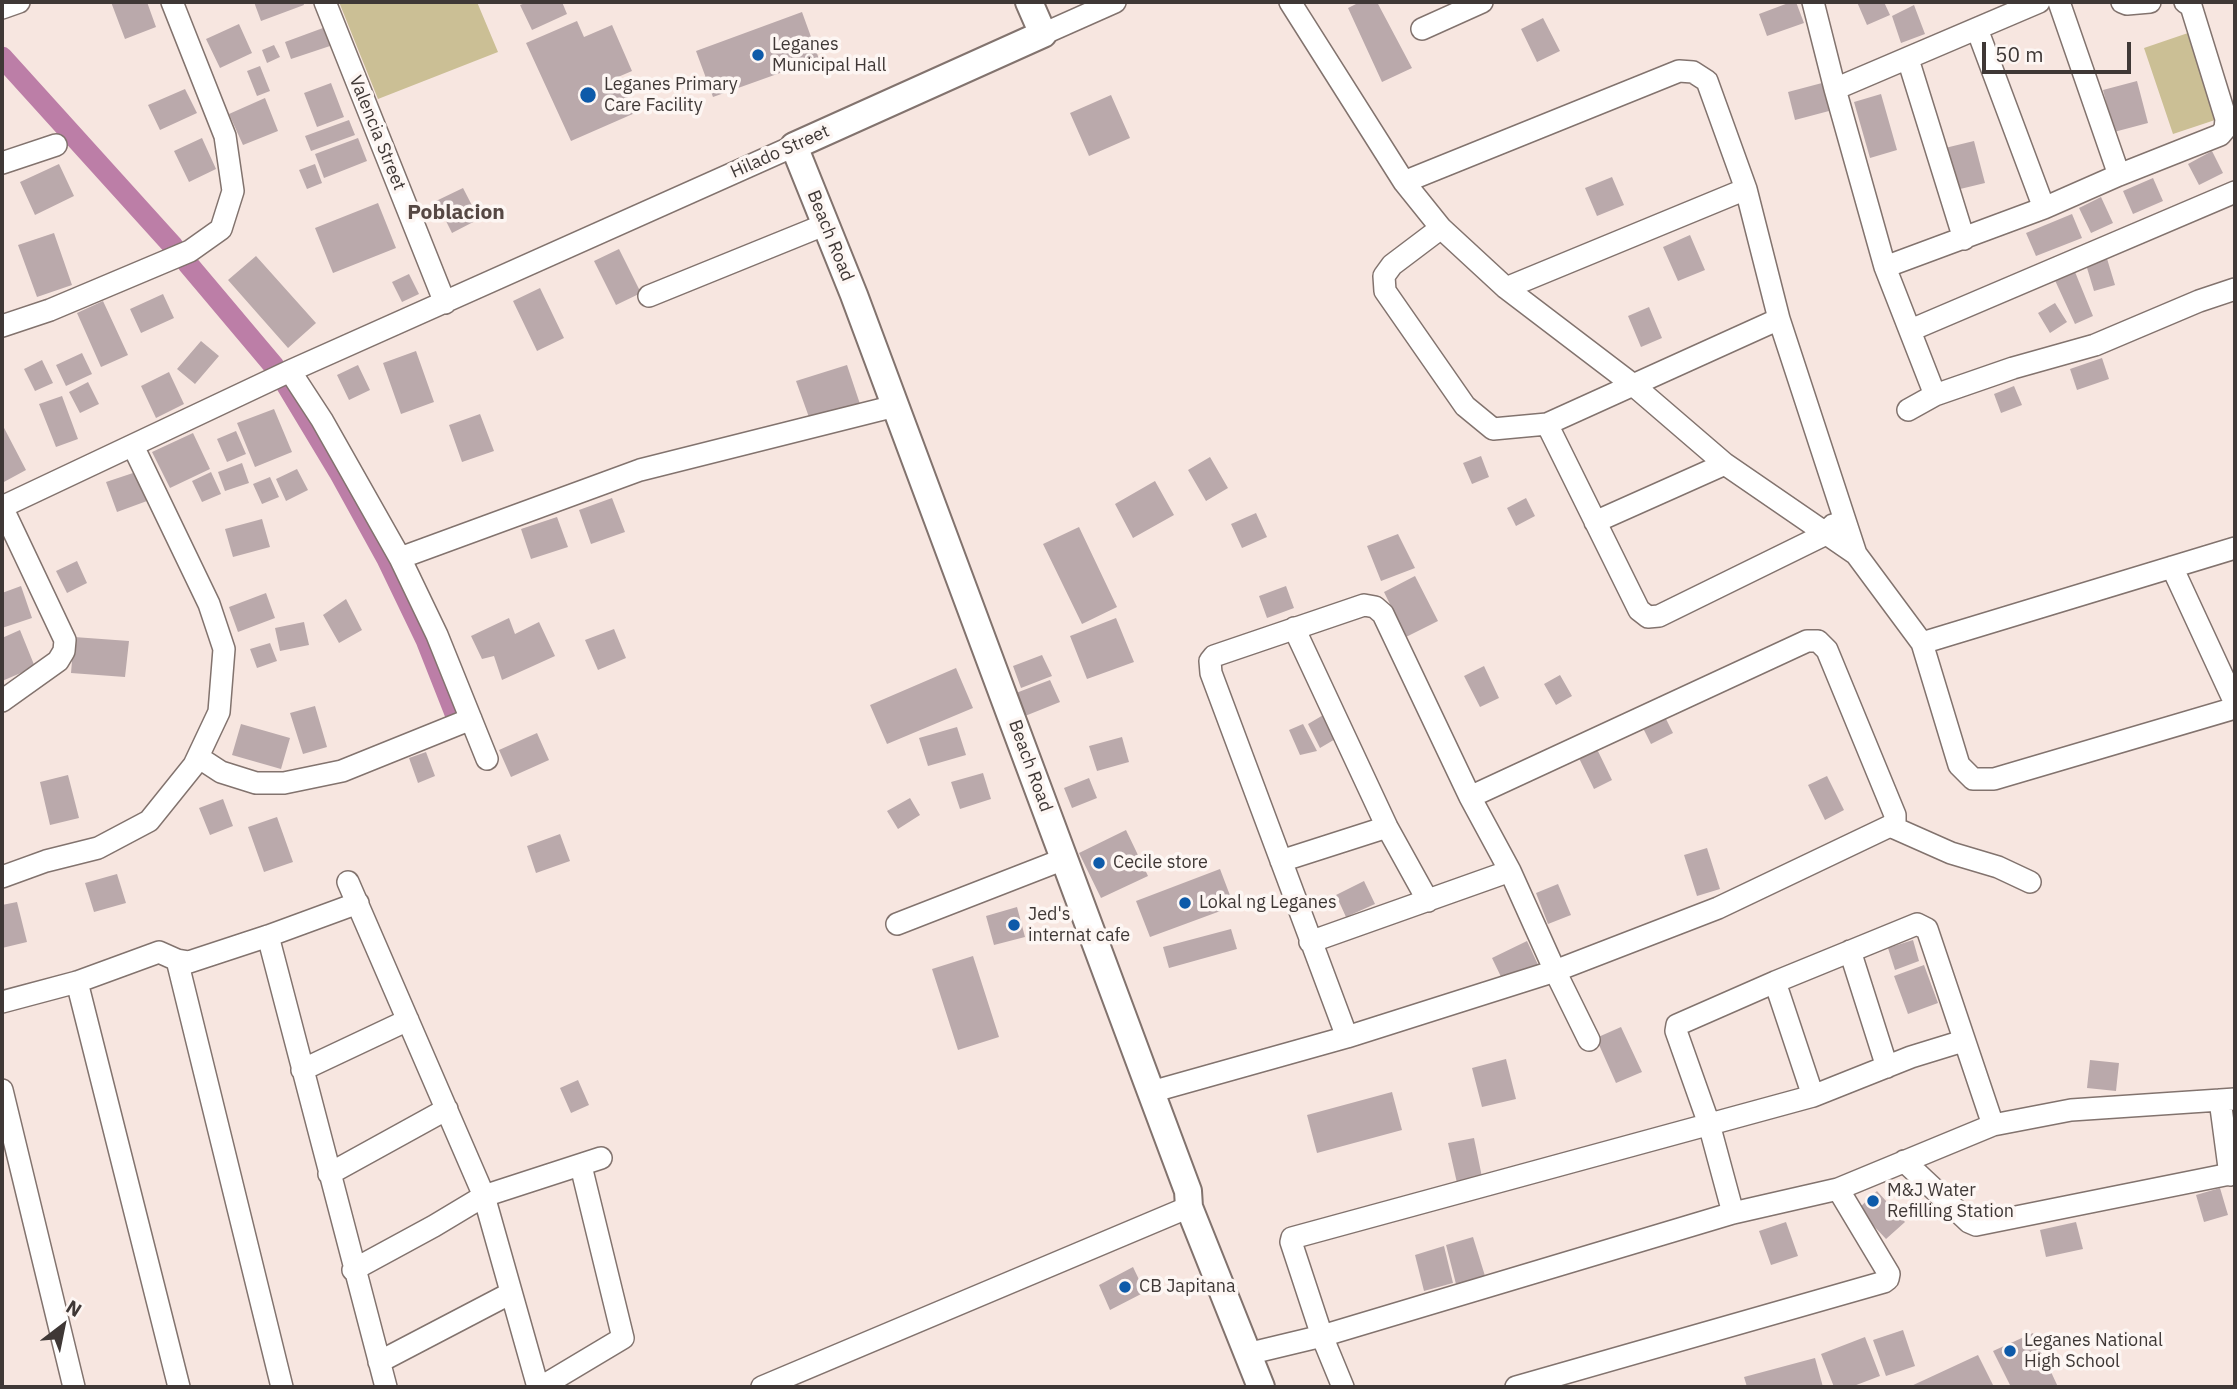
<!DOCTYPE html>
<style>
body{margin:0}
#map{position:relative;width:2237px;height:1389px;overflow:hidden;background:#f7e6e0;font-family:"IBM Plex Sans",sans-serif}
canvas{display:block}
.frame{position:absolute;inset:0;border:4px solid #3f3836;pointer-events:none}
.north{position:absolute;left:28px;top:1291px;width:70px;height:70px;-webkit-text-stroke:5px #fdf6f3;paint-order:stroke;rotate:32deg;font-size:19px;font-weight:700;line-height:28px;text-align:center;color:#3f3836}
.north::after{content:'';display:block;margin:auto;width:24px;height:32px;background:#3f3836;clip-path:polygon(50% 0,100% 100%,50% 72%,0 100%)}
.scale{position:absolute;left:1982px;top:42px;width:149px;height:32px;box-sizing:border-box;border:4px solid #3f3836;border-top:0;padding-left:9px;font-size:21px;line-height:24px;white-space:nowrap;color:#3f3836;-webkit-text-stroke:5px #fdf6f3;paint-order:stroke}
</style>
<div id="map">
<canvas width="2237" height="1389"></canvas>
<div class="frame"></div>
<div class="north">N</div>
<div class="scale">50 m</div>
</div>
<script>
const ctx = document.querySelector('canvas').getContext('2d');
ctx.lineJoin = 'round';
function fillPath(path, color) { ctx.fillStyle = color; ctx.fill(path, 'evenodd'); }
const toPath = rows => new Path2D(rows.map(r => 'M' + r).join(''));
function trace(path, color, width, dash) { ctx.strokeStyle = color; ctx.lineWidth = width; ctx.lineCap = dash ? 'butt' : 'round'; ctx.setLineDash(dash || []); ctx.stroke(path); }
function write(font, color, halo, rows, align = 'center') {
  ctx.font = font + ' "IBM Plex Sans",sans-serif'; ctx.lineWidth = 7; ctx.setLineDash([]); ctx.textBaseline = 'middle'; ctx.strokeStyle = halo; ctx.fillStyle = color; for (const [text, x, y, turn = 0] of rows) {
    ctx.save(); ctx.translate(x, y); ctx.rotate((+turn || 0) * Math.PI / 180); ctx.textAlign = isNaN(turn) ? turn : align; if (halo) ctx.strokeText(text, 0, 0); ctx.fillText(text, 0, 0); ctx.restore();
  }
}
fillPath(toPath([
 [339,2,477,2,498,52,378,99],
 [2188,33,2218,119,2173,134,2144,48]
]), '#cbbf95');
trace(toPath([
 [2,57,173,246],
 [188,264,274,366],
 [286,384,339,472,387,559,426,640,456,716]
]), '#bc7ea7', 21);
fillPath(toPath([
 [111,2,147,2,156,27,125,39],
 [254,2,303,2,304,5,261,21],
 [528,2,562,2,567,14,532,30,520,5],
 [1360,2,1377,2,1412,68,1382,82,1348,8],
 [1791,2,1796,2,1804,23,1767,36,1759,14],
 [1857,2,1884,2,1890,15,1867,25],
 [1914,5,1925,34,1901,43,1892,16],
 [802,12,819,59,713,97,696,51],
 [1543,18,1560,51,1537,62,1521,29],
 [577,21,584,37,612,25,632,71,618,77,635,113,571,141,526,43],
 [239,24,252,53,220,68,206,39],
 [323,28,330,46,291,59,285,42],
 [274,45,280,57,267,63,262,50],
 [260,66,270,91,257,96,247,71],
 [2137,81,2148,123,2114,132,2103,90],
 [331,83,344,117,317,127,304,93],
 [1822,83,1829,111,1795,120,1788,92],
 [185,89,197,113,160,130,148,105],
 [1881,94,1897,150,1870,158,1854,102],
 [1111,95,1130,138,1089,156,1070,113],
 [265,98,278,131,243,145,229,114],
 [349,120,355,135,311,151,305,136],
 [202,138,216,169,189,182,174,151],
 [358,138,367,161,324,178,315,154],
 [1974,141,1985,183,1956,190,1945,148],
 [2212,151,2223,173,2199,185,2188,164],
 [59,164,74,196,35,215,20,182],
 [315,164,322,183,307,189,299,170],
 [1612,177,1624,205,1597,216,1585,188],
 [2153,178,2163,201,2133,214,2123,191],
 [463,188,479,219,452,233,436,201],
 [2101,197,2113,223,2091,233,2079,208],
 [378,203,396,248,333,273,315,228],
 [2072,214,2082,238,2036,256,2026,233],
 [54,233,72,285,37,297,18,245],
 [1690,235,1705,270,1678,281,1663,247],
 [619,249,641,293,616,305,594,261],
 [2105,252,2115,285,2094,291,2084,258],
 [256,256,316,323,288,348,228,280],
 [2073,267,2093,316,2075,324,2053,276],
 [409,274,419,294,402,302,392,282],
 [540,288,564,338,537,351,513,301],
 [163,294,174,318,141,333,130,309],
 [103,301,128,355,101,367,77,313],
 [2055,303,2067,322,2050,333,2038,313],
 [1649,307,1662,338,1641,347,1628,316],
 [201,341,219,356,195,384,177,369],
 [416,351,434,402,401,414,383,363],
 [82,353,92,374,66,386,56,365],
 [2102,358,2109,379,2077,390,2070,369],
 [42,360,53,383,35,391,24,369],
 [358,365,370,390,349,400,337,375],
 [847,365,860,404,810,420,796,381],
 [169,372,184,404,156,418,141,386],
 [88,382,99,404,80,413,69,392],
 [2014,386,2022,405,2001,413,1994,394],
 [62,396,78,439,56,447,39,404],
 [274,409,292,452,255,467,237,423],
 [480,414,494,451,462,462,449,425],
 [2,424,26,470,2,483],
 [236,431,246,454,227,462,217,439],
 [193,433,210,469,170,488,152,452],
 [1481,456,1489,477,1472,484,1463,463],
 [1210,457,1228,488,1206,501,1188,470],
 [242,463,249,483,225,491,218,472],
 [297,469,308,490,286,501,276,479],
 [136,472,147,501,117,512,106,482],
 [211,472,221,494,202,502,192,481],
 [270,477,279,497,262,504,253,484],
 [1155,481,1174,515,1133,538,1115,504],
 [612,498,625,532,591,544,579,510],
 [1526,498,1535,516,1516,526,1507,508],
 [1256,513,1267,537,1242,548,1231,524],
 [557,517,568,547,531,559,521,529],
 [262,519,270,547,233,557,225,529],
 [1079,527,1117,607,1082,624,1043,544],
 [1398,534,1415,568,1381,581,1367,546],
 [77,561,87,583,67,593,56,571],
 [1415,576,1438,621,1406,637,1384,592],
 [21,586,32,618,2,628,2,593],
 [1286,586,1294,608,1267,618,1259,596],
 [266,593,275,618,238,632,229,607],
 [346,599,362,630,339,643,323,615],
 [509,618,515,634,539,622,555,656,502,680,494,656,482,659,471,636],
 [1116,618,1134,662,1087,679,1070,636],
 [304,622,309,645,280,651,275,628],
 [614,629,626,658,598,670,585,640],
 [20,630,35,667,2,681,2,638],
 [74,637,129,641,125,677,71,673],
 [270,643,277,661,257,668,250,649],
 [1042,655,1052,676,1021,688,1013,666],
 [1484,666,1499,698,1480,707,1464,676],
 [956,668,973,708,887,744,870,705],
 [1560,675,1572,696,1556,705,1544,684],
 [1050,680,1060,702,1025,716,1016,693],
 [315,706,327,747,303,754,290,713],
 [1325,714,1337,738,1320,748,1308,724],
 [1664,715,1673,733,1651,744,1642,726],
 [241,724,290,738,281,769,232,755],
 [1303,724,1317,751,1300,755,1289,730],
 [957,727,966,755,928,766,919,738],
 [537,733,549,760,511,777,499,750],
 [1122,737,1129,762,1097,771,1089,746],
 [1595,745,1612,780,1594,789,1577,754],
 [426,752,435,776,418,783,409,758],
 [983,773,991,799,960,809,951,782],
 [68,775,79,818,50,825,40,782],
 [1827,776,1844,810,1825,820,1808,785],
 [1089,778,1097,798,1072,808,1064,788],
 [910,798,920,815,898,829,887,811],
 [223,799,233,826,210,835,199,808],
 [277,817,293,862,264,872,248,827],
 [1126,830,1148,876,1101,898,1079,853],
 [560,834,570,861,536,873,527,846],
 [1707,848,1720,889,1697,896,1684,855],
 [1220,869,1234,906,1150,937,1136,901],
 [117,874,126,903,94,912,85,883],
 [1364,881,1375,904,1346,917,1336,895],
 [1558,884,1571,915,1548,924,1536,893],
 [17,902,27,942,2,948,2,905],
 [1017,907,1025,937,994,945,986,916],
 [1231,929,1237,949,1169,968,1163,947],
 [1913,940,1919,961,1895,970,1888,948],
 [1527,941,1539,967,1504,983,1492,958],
 [973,956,999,1037,958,1050,932,969],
 [1924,965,1938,1003,1908,1014,1894,976],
 [1621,1027,1642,1072,1616,1083,1596,1038],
 [1506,1059,1516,1099,1482,1107,1472,1068],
 [2090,1060,2119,1063,2116,1091,2087,1088],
 [578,1080,589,1105,571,1113,560,1088],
 [1392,1092,1402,1130,1317,1153,1307,1115],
 [1474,1138,1482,1177,1457,1183,1448,1143],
 [2220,1188,2228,1215,2204,1222,2196,1195],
 [1877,1191,1905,1222,1886,1239,1858,1209],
 [1786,1222,1798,1256,1771,1265,1759,1231],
 [2076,1222,2083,1249,2046,1257,2040,1230],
 [1473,1237,1485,1276,1456,1284,1446,1245],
 [1444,1246,1453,1283,1424,1291,1415,1255],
 [1133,1267,1145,1292,1110,1310,1099,1285],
 [1903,1330,1915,1366,1886,1376,1873,1340],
 [2033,1333,2058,1387,2011,1387,1993,1351],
 [1865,1337,1880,1376,1851,1387,1834,1387,1821,1354],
 [1978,1355,1994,1387,1909,1387],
 [1815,1358,1823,1387,1747,1387,1744,1377]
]), '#baa9ab');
const minor = toPath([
 [325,2,445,303],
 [1290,2,1404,182,1441,228,1506,288,1632,384,1725,464,1856,554,1922,643,2235,548],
 [1813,2,1835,89,1885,267,1935,395,2013,368,2095,345,2199,301,2235,289],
 [2059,2,2119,175],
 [2122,2,2127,4,2150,2],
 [2,8,19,2],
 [1422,29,1482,2],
 [1977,29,2044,208],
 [1043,34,1115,2],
 [1908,59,1964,239],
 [1835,89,2039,2],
 [2,163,56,145],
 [1404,182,1679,71,1693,72,1707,81,1746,189,1779,319,1856,554],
 [1441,228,1392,265,1384,276,1385,291,1465,406,1493,429,1547,424,1639,610,1648,617,1659,616,1826,534,1833,525],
 [1885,267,2044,208,2119,175,2220,135,2225,129,2226,119,2191,6,2185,2],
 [1506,288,1746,189],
 [649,296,824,225],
 [2,326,50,310,190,251,221,229,233,191,225,136,172,2],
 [1911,330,2235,192],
 [290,371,322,420,400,558,437,635,487,759],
 [1908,410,1935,395],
 [1547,424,1779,319],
 [2,507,290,371,794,146],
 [2,507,65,640,64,651,58,661,2,701],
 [1595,522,1725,464],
 [400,558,640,470,895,406],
 [2172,567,2235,703],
 [1294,628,1387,827,1428,901],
 [1922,643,1959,765,1973,779,1994,779,2235,708],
 [198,757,221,772,256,783,284,783,342,771,471,719],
 [1890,826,1951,853,1998,867,2030,882],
 [1281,861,1387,827],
 [2,877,46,861,98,848,149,821,194,765,219,712,224,649,209,604,133,446],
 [348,882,484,1196,538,1387],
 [897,924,1064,859],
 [268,936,386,1387],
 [1310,942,1510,871],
 [1850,951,1887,1067],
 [177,960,282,1387],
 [77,982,179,1387],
 [1775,982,1813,1096],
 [2,1002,77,982,159,952,177,960,189,962,268,936,358,903],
 [1347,1037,1211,673,1210,661,1214,656,1364,605,1375,607,1383,614,1470,797,1510,871,1555,971,1589,1040],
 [302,1070,408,1020],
 [2,1090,74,1387],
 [1151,1092,1347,1037,1555,971,1718,908,1890,826,1895,821,1895,815,1827,650,1818,641,1807,641,1470,797],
 [2220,1100,2230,1175],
 [1904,1161,1969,1222,1976,1225,2235,1173],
 [329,1174,447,1109],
 [1733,1213,1709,1124,1676,1031,1677,1025,1775,982,1917,924,1927,929,1993,1125],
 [353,1270,434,1226,484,1196,601,1158],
 [1247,1354,1322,1336,1733,1213,1838,1189,1993,1125,2071,1110,2235,1099],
 [379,1362,511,1293],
 [541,1387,623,1338,581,1166],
 [762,1387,1189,1207],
 [1343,1387,1322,1336,1291,1242,1292,1238,1813,1096,1911,1057,1963,1041],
 [1516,1387,1884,1282,1888,1279,1889,1274,1838,1189]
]);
const major = toPath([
 [1029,2,1043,34,794,146,854,295,1151,1092,1188,1191,1189,1207,1261,1387]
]);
trace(minor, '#82736e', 24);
trace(major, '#82736e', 30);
trace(minor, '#fff', 21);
trace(major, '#fff', 26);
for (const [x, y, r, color] of [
 [758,55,7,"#0d5aa9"],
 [588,95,9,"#0d5aa9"],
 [1099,863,7,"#0d5aa9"],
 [1185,903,7,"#0d5aa9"],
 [1014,925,7,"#0d5aa9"],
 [1873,1201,7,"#0d5aa9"],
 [1125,1287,7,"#0d5aa9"],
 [2010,1351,7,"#0d5aa9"]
]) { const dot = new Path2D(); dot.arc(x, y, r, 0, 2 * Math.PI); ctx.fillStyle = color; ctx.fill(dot); trace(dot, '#fdf6f3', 2.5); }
write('18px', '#3f3836', '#fdf6f3', [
 ["Leganes",772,45],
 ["Municipal Hall",772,66],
 ["Leganes Primary",604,85],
 ["Care Facility",604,106],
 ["Cecile store",1113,863],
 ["Lokal ng Leganes",1199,903],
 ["Jed's",1028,915],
 ["internat cafe",1028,936],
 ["M&J Water",1887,1191],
 ["Refilling Station",1887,1212],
 ["CB Japitana",1139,1287],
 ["Leganes National",2024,1341],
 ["High School",2024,1362]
], 'left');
write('18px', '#3f3836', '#fdf6f3', [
 ["Valencia Street",377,133,68],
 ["Hilado Street",780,152,-24],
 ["Beach Road",830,236,68],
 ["Beach Road",1030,766,70]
]);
write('bold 21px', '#564844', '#fdf6f3', [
 ["Poblacion",456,213]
]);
</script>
